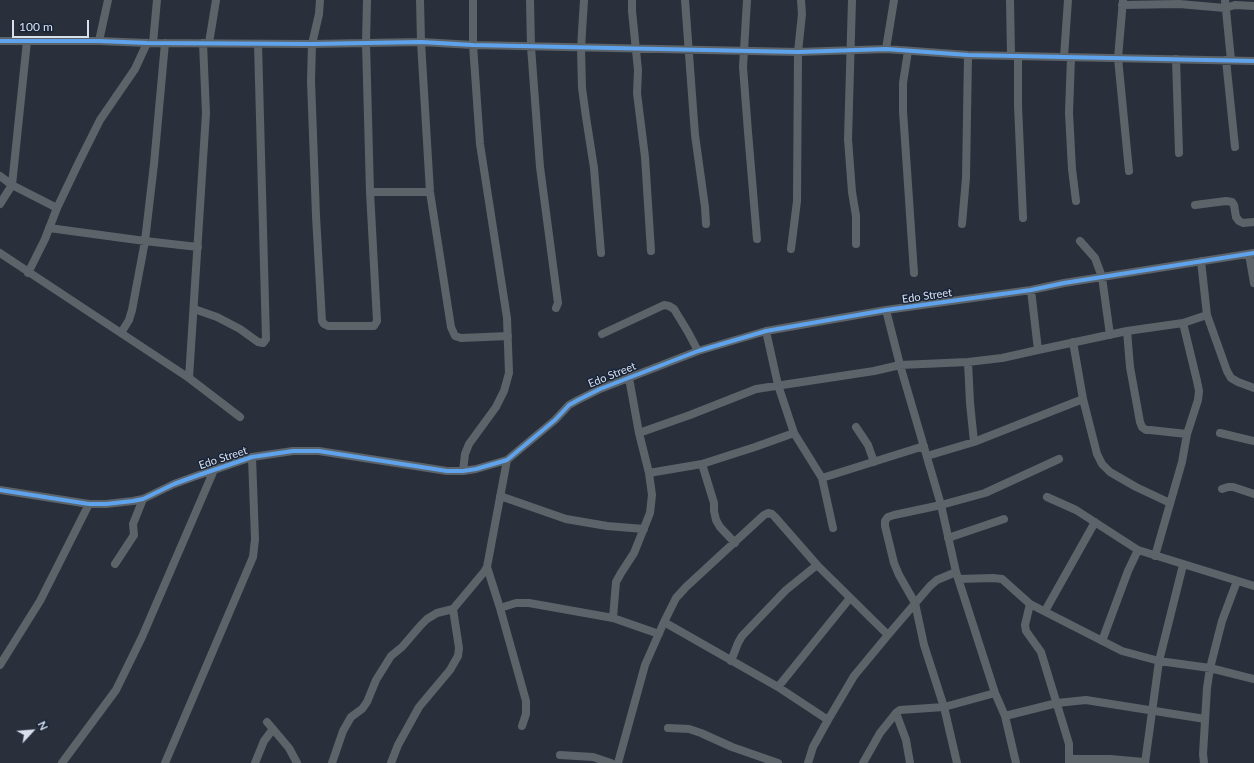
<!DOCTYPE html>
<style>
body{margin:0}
#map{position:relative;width:1254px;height:763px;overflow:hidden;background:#29303b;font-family:Lato,sans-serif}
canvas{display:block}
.north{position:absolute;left:12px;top:711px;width:40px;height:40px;-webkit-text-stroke:3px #182438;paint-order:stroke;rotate:64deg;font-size:11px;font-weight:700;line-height:16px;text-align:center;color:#d8e0ee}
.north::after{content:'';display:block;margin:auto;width:14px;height:18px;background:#d8e0ee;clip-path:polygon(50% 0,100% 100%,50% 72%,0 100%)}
.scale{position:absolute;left:12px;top:20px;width:77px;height:18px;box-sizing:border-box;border:2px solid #d8e0ee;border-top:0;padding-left:5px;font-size:12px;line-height:14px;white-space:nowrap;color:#d8e0ee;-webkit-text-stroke:3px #182438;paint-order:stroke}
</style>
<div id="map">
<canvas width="1254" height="763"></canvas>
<div class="north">N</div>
<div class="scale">100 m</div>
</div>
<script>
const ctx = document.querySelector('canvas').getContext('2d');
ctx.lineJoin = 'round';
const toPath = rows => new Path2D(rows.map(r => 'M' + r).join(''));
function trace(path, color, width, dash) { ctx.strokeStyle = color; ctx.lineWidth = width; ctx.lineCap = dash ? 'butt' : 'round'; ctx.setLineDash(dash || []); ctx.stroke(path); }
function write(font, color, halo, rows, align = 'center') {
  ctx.font = font + ' Lato,sans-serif'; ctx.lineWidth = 3; ctx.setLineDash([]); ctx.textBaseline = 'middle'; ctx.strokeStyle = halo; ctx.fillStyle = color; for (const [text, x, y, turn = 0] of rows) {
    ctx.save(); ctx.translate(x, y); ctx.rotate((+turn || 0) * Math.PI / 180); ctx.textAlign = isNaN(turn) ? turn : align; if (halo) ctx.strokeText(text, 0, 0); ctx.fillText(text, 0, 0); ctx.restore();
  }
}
trace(toPath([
 [320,0,319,14,312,44,311,81,316,216,322,321,324,324,328,326,374,326,377,321,370,192,366,43,367,0],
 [420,0,421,42,430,192,451,327,455,336,461,338,508,336],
 [530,0,531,47,540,167,558,303,556,308],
 [584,0,581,48,582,88,586,117,594,168,601,253],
 [632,0,632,11,638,70,637,93,645,157,651,251],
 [685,0,695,135,705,207,706,224],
 [747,0,743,67,748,132,757,239],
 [852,0,848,139,852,192,856,216,856,244],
 [1010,0,1011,56],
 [1123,0,1118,58,1129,171],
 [1225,0,1231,60],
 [1122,5,1179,4,1225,8,1235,5,1254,6],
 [0,41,99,41,147,43,312,44,421,42,473,45,798,52,886,49,968,55,1254,61],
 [99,41,108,0],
 [153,43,157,0],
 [209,43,216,0],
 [886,49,894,0],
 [908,51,903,83,903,111,914,273],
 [1018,56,1018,106,1023,218],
 [1064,57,1068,0],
 [1071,57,1069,113,1072,169,1076,201],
 [1176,59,1179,153],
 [1226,60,1235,147],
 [0,176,12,185,57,208],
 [370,192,430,192],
 [0,204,12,185,27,41],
 [1195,205,1226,201,1232,202,1234,205,1236,217,1239,221,1243,223,1254,222],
 [962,224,966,178,968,55],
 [49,228,145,241,198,247],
 [1080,241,1095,258,1102,277,1110,335],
 [791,249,797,201,798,52,802,14,801,0],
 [0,253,189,378,240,417],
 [1249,254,1254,283],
 [28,273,45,239,57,208,79,162,100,120,135,69,147,43],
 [194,309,217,317,240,329,258,342,263,343,266,339,258,44],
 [886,310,900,365,941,505,956,572,995,693,1005,716,1016,763],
 [1207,315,1227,371,1231,378,1238,382,1254,388],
 [766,331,778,385,794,433,822,478,833,528],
 [1127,331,1130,367,1140,422,1142,427,1146,430,1150,430,1187,434],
 [121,333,129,320,132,310,145,241,154,164,165,43],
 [602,334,664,305,669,306,674,309,688,332,698,351],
 [1073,342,1083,399,1097,454,1102,464,1110,472,1136,487,1170,503],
 [1038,350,1127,331,1183,323],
 [968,362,970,403,974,442],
 [189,378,206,113,203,43],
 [856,427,868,445,874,462],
 [639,433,690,415,756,389,874,371,900,365,968,362,1002,358,1038,350,1031,290],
 [1220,433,1254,441],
 [927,456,974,442,1083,399],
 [702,464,714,503,714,511,716,520,720,527,735,543],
 [463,471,465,454,469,444,496,407,504,391,509,373,507,318,480,144,473,45,473,0],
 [649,473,702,464,755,447,794,433],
 [822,478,924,446],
 [1222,489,1228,487,1233,487,1254,494],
 [0,490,89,504,106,504,133,501,143,499,174,484,196,476,252,457,293,451,319,451,447,471,463,471,476,469,507,460,555,420,569,405,578,400,600,389,698,351,766,331,886,310,1031,290,1064,283,1254,253],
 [500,496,566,519,607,526,644,529],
 [1047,497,1076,510,1138,550,1254,586],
 [948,538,1004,519],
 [1155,556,1182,462,1187,434,1198,400,1199,391,1197,381,1183,323,1207,315,1201,261],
 [115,564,134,535,133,524,143,499],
 [487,567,500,608,526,701,526,714,522,726],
 [959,579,993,578,1002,579,1030,604,1122,651,1159,661,1210,668,1254,679],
 [1030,604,1025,625,1026,631,1041,652,1066,734,1069,744,1069,763],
 [500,608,516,603,529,603,613,618,659,634],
 [1045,611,1095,522],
 [613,618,616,582,621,573,634,553,650,513,652,495,649,473,639,433,629,378],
 [664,622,778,687,828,720],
 [888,635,930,586,937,580,956,572],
 [1102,641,1128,571,1138,550],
 [731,661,738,643,742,636,786,590,817,565],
 [0,665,40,601,89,504],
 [778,687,850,598],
 [896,713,906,740,910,763],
 [1005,716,1057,703,1086,700,1205,719],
 [267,722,289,748,297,763],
 [668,728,689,729,701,733,732,747,778,763],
 [560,755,593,757,611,763],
 [1069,759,1110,759,1144,762],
 [62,763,116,690,142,637,214,470],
 [165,763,253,557,255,539,252,457],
 [255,763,264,741,273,729],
 [332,763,343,731,351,717,362,709,367,702,376,680,391,656,402,647,421,625,427,619,437,613,453,609],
 [391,763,398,745,419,707,450,670,458,656,459,648,453,609,484,572,487,567,507,460],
 [618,763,645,665,664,622,676,598,686,587,764,515,768,513,772,514,775,517,817,565,888,635,854,676,828,720,813,747,808,763],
 [863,763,880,733,896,713,900,710,944,707,995,693],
 [957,763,944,707,924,645,915,603,899,575,894,563,885,526,885,521,888,517,894,515,941,505,985,493,1059,459],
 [1145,763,1159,661,1183,565],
 [1204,763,1203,754,1207,688,1210,668,1222,621,1237,581]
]), '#5c646a', 8);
trace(toPath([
 [0,41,99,41,147,43,312,44,421,42,473,45,798,52,886,49,968,55,1254,61],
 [0,490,89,504,106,504,133,501,143,499,174,484,196,476,252,457,293,451,319,451,447,471,463,471,476,469,507,460,555,420,569,405,578,400,600,389,698,351,766,331,886,310,1031,290,1064,283,1254,253]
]), '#60a3ed', 4);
write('11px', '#d8e0ee', '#182438', [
 ["Edo Street",927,296,-8],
 ["Edo Street",612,375,-22],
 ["Edo Street",223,458,-18]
]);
</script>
